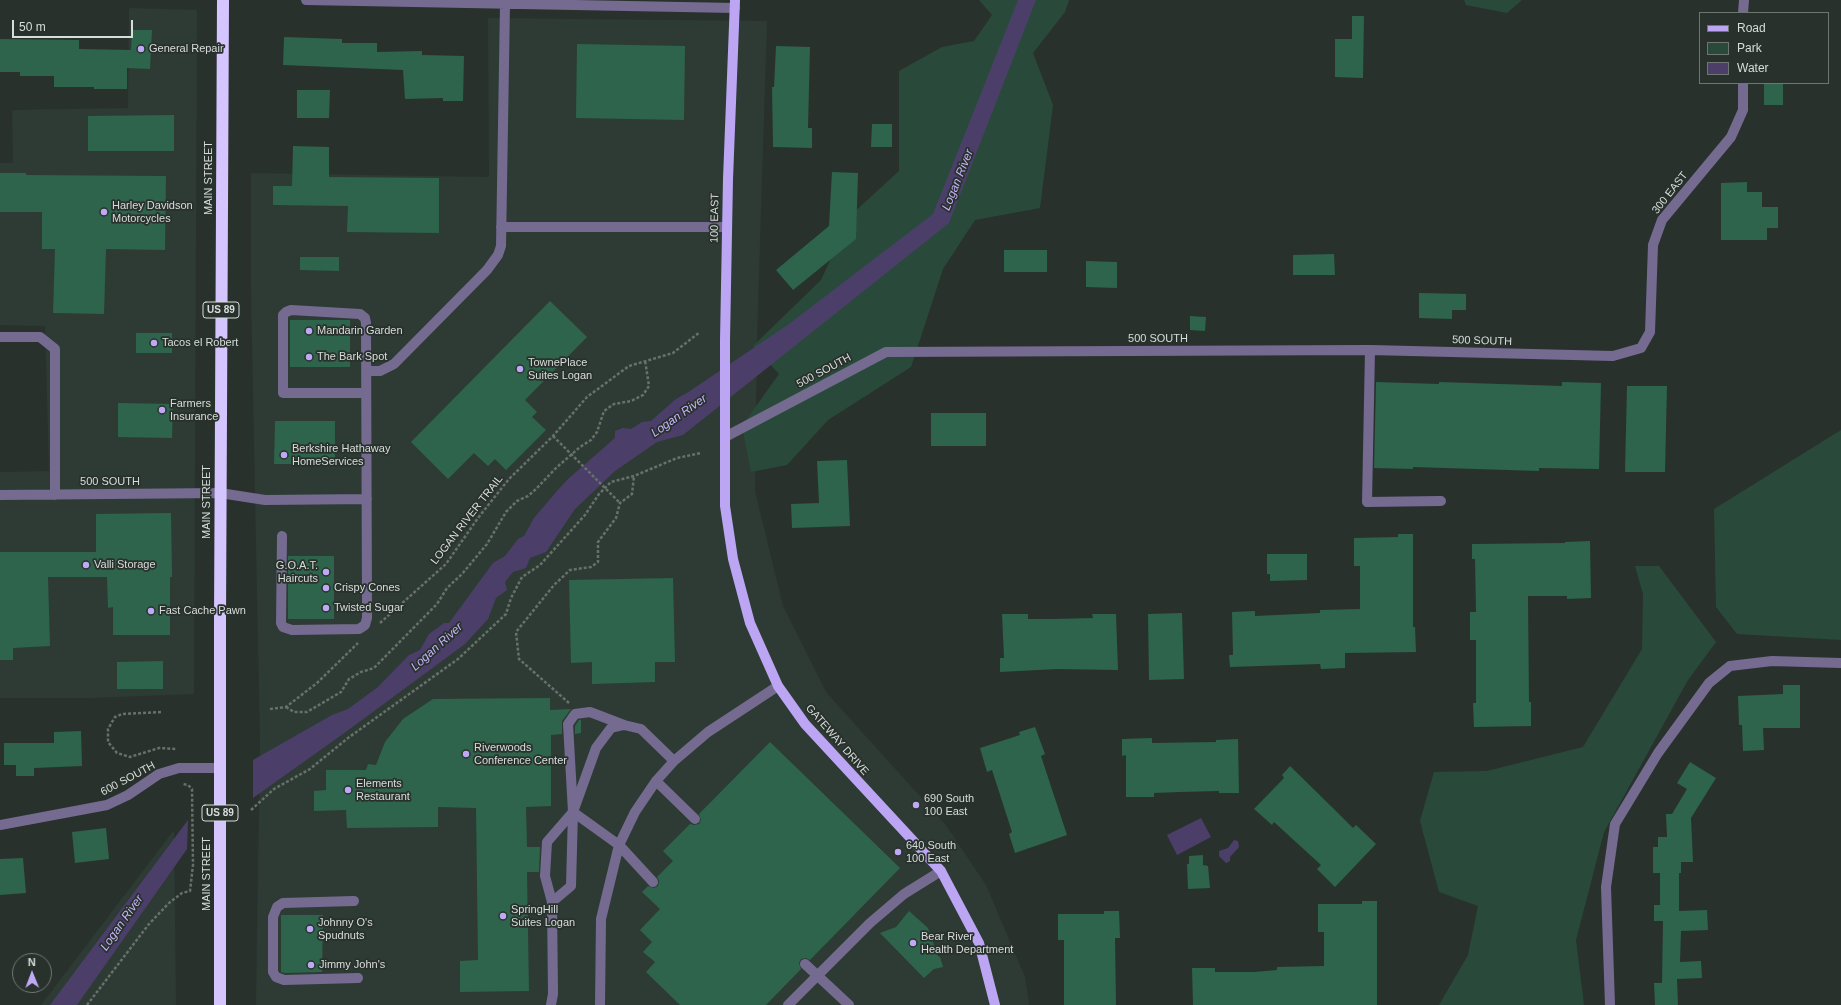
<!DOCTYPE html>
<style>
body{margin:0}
#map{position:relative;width:1841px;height:1005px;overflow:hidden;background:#29312d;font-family:Helvetica,sans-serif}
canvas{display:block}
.legend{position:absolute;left:1699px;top:12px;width:130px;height:72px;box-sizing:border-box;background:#29312d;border:1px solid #6f7672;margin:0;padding:5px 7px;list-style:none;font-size:12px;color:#d7ddda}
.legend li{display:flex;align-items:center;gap:8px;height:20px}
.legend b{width:20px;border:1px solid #6f7672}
.north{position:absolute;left:12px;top:953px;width:40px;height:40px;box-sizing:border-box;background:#29312d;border:1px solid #6f7672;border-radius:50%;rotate:359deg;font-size:11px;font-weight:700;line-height:16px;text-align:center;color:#d7ddda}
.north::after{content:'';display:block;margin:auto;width:14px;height:18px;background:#bea9f5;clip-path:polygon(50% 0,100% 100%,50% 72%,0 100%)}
.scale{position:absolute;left:12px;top:20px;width:121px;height:18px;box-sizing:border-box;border:2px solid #d7ddda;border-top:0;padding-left:5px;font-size:12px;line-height:14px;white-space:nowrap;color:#d7ddda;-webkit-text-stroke:3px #29312d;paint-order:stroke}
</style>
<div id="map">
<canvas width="1841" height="1005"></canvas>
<ul class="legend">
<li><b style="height:5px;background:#bca6f4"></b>Road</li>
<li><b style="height:11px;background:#294a3a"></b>Park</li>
<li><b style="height:11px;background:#4b3f6a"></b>Water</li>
</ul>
<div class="north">N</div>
<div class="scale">50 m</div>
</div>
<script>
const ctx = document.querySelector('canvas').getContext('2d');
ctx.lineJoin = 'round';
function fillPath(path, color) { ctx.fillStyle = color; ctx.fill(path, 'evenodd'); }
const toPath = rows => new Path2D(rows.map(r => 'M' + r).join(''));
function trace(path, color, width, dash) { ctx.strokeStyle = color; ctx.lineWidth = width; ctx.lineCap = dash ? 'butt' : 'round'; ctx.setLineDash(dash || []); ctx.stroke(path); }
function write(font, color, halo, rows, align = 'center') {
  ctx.font = font + ' Helvetica,sans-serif'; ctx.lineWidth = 3.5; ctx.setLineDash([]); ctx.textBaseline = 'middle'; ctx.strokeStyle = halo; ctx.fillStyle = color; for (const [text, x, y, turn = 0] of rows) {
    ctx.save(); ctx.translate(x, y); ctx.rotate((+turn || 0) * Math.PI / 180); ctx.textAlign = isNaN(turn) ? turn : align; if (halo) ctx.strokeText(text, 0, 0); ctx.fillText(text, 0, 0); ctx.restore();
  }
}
fillPath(toPath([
 [129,8,197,10,194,694,90,698,0,698,0,472,49,471,45,326,0,325,0,163,13,163,12,110,128,108],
 [488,18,767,21,757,337,755,491,783,606,826,692,945,824,986,885,1025,977,1029,1005,256,1005,260,742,251,295,251,173,489,177],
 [174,830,176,1005,41,1005]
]), '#2d3b34');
fillPath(toPath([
 [979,0,1069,0,1065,12,1033,53,1053,105,1040,208,975,220,943,269,911,367,828,420,787,465,751,472,742,426,779,374,753,346,821,280,852,214,899,171,899,71,942,47,974,41,992,15],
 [1464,0,1522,0,1507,13,1466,5],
 [1841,430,1841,640,1737,634,1716,607,1714,509],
 [1635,566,1659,566,1716,642,1688,680,1604,832,1576,940,1584,1005,1439,1005,1468,955,1478,906,1439,892,1420,821,1434,772,1487,771,1583,747,1642,649,1643,594]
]), '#294a3a');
fillPath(toPath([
 [1018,0,1036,0,949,223,683,435,657,442,615,471,575,509,546,552,530,558,526,568,513,572,505,582,507,590,496,598,488,619,465,644,347,731,253,798,253,760,332,715,348,709,378,687,409,655,420,650,429,634,444,623,449,623,493,563,505,556,518,539,524,536,534,518,557,491,568,479,615,438,615,431,623,428,631,429,642,422,651,421,676,399,690,391,789,324,933,214],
 [1201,818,1211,837,1177,855,1167,835],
 [188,820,187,849,77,1005,50,1005],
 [1234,840,1238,841,1239,847,1230,857,1230,861,1226,863,1219,856,1219,851,1228,848]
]), '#4b3f6a');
fillPath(toPath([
 [1352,16,1364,16,1363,78,1335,77,1335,39,1352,39],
 [132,30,152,30,150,69,127,68,127,89,94,89,94,87,54,87,54,76,20,76,20,72,0,72,0,39,79,40,79,49,131,50],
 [284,37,342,39,342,43,377,43,377,52,422,51,422,55,464,56,463,101,443,101,443,98,405,99,403,70,283,65],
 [577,44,685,46,684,120,576,118],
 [776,46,810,47,808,128,812,128,812,148,773,147,772,87,774,87],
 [1764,83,1783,83,1783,105,1764,105],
 [297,90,330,90,329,118,297,118],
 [174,115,174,151,88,151,88,116],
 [872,124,892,124,892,147,871,147],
 [293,146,329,147,329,177,439,178,439,233,347,232,348,206,273,205,273,186,292,186],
 [832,172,858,173,856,239,793,290,776,270,829,226],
 [0,173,26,173,26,175,166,176,165,250,106,249,104,314,53,313,55,249,42,249,42,212,0,212],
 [1747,182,1747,192,1762,192,1762,207,1778,207,1778,228,1767,228,1767,240,1721,240,1721,183],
 [1004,250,1047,250,1047,272,1004,272],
 [1334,254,1335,275,1293,275,1293,255],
 [300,257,339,257,339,271,300,270],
 [1086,261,1117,262,1117,288,1086,287],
 [1419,293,1466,294,1466,310,1452,310,1452,319,1419,318],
 [550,301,587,337,525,400,537,412,532,417,546,430,506,470,495,459,488,466,474,453,448,479,411,442],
 [1190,316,1206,317,1205,331,1190,330],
 [290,320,350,320,350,367,290,367],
 [136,333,172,333,172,353,136,353],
 [1376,382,1439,384,1439,382,1562,386,1562,382,1601,383,1599,469,1539,468,1539,471,1413,467,1413,469,1374,468],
 [1627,386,1667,386,1665,472,1625,472],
 [118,403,173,404,172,438,118,437],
 [931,413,986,413,986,446,931,446],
 [275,421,335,421,335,464,274,464],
 [847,460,850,526,792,528,791,504,819,503,817,461],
 [171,513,172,577,170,577,170,635,113,635,113,607,108,608,107,577,48,577,50,646,13,648,13,660,0,660,0,552,96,552,96,514],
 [1398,534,1413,534,1413,627,1415,627,1416,652,1345,653,1345,668,1321,669,1320,664,1230,667,1229,655,1233,655,1232,612,1255,611,1255,616,1320,613,1320,610,1360,609,1360,566,1354,566,1354,538,1398,537],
 [1590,541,1591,598,1567,599,1567,596,1528,596,1529,702,1531,702,1531,726,1474,727,1473,703,1476,703,1476,640,1470,640,1470,612,1476,612,1475,559,1472,559,1472,544,1565,543,1565,542],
 [1267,554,1307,554,1307,580,1270,581,1270,574,1267,574],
 [288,556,334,556,334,619,288,619],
 [673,578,675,662,655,662,655,682,592,684,592,662,571,663,569,580],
 [1182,613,1184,679,1149,680,1148,614],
 [1002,614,1028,614,1028,619,1053,619,1093,618,1092,614,1116,614,1118,670,1057,669,1000,672,1000,658,1004,658],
 [163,661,163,689,117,689,117,662],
 [1783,685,1800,685,1800,728,1763,728,1764,750,1743,751,1742,725,1739,725,1738,696,1783,694],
 [550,698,550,710,571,709,562,721,562,734,551,735,551,806,526,807,527,847,540,847,539,872,527,872,529,991,460,992,460,961,478,960,476,808,438,807,438,827,347,828,346,810,314,811,314,791,326,790,326,770,366,770,368,764,376,765,385,742,403,719,433,699],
 [579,720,581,720,581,733,575,734,575,726],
 [1035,727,1045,754,1041,756,1067,835,1015,853,1009,834,1012,832,992,770,987,772,980,748,1020,735,1019,732],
 [81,731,82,766,34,768,34,776,16,776,16,765,4,765,4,743,54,743,54,732],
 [1152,738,1152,743,1216,742,1216,740,1238,739,1239,793,1219,793,1219,791,1180,792,1154,793,1154,797,1126,797,1126,755,1122,756,1122,739],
 [770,742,900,868,810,960,806,958,801,959,799,963,801,969,766,1005,680,1005,646,972,655,962,643,952,652,942,640,930,660,909,642,892,648,886,654,888,658,886,659,881,657,877,673,861,663,851,690,824,694,825,699,824,701,820,699,814],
 [1690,762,1716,778,1691,818,1693,862,1681,862,1681,873,1679,873,1679,911,1707,910,1708,930,1681,931,1680,962,1701,961,1702,978,1677,979,1678,1005,1655,1005,1654,983,1662,983,1663,921,1654,921,1654,905,1660,905,1660,873,1653,873,1653,847,1658,847,1658,837,1667,837,1666,814,1672,814,1687,789,1677,783],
 [1290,766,1338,813,1353,828,1356,825,1376,844,1335,887,1317,869,1321,865,1274,822,1272,825,1254,809,1284,778,1282,775],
 [106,828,109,859,75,863,72,832],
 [1203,855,1203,865,1208,866,1210,888,1188,889,1187,864,1189,864,1189,856],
 [23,858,26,893,0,895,0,859],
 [1362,901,1377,901,1377,1005,1193,1005,1192,968,1215,968,1215,972,1254,972,1277,970,1277,967,1324,966,1324,932,1318,932,1318,904,1362,904],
 [909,911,928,928,938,956,940,957,943,967,934,969,924,978,880,933,896,927],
 [1104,911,1119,911,1120,938,1115,938,1116,1005,1064,1005,1064,940,1058,940,1058,914,1104,914],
 [281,915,323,915,322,972,285,973,281,972]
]), '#2d644b');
trace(toPath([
 [380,623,446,564,478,518,509,479,553,436,587,397,629,366,673,353,700,332],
 [569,703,519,659,516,632,554,585,570,570,591,567,598,562,598,542,616,518,620,503,632,494,634,476],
 [286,707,294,712,307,712,341,692,349,679,361,672,374,668,437,604,447,588,462,574,487,544,506,512,517,501,528,496,536,489,556,468,580,447,591,440,597,432,604,411,614,404,631,401,643,395,649,386,645,360],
 [270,709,286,707,317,683,358,643],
 [161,712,122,714,115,717,108,729,108,742,117,753,130,757,159,748,176,749],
 [251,810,274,789,310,769,348,738,458,659,506,614,511,598,522,577,540,565,585,515,599,494,611,482,634,476,677,458,701,453],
 [87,1005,149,924,169,903,182,893,190,891,193,865,192,789,188,785,183,784]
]), '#69706c', 2.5, [3, 2]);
trace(toPath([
 [306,0,735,8],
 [1743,13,1744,0],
 [501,227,727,227],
 [0,337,40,337,55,349,55,495],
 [1370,350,1367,502,1441,501],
 [367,371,380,371,394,364,487,270,498,255,501,246,505,4],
 [725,437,886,352,1370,350,1613,356,1641,348,1650,332,1653,245,1662,220,1731,137,1743,110,1743,83],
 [0,495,220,493,265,500,367,499],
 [282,536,281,623,283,627,292,630,359,629,365,625,367,618,367,607,366,323,365,318,360,314,291,310,286,312,283,315,283,393,366,393],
 [656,781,695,819],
 [573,812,619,845,653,882],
 [0,825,107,805,128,795,159,774,179,768,220,768],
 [354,901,283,903,277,907,273,917,273,972,276,977,284,980,358,978],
 [552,902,545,876,547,842,573,812,568,724,575,714,590,712,624,725],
 [805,964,849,1005],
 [551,1005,553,994,552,902,571,886,573,812,596,748,611,728,624,725,641,729,674,761],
 [600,1005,601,919,619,845,635,812,656,781,674,761,708,732,778,686],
 [788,1005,870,923,904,894,941,871],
 [1610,1005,1606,887,1615,824,1658,753,1709,683,1730,666,1772,661,1841,663]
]), '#756b91', 10);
trace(toPath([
 [735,0,728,179,725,340,725,506,733,559,750,623,778,686,805,724,941,871,979,943,995,1005]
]), '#bca6f4', 10);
trace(toPath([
 [220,1005,220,620,223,0]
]), '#d4c5fe', 12);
trace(toPath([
 [553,436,620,503]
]), '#69706c', 2.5, [3, 2]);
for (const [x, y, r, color] of [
 [141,49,4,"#bea9f5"],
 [104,212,4,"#bea9f5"],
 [309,331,4,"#bea9f5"],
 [154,343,4,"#bea9f5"],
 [309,357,4,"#bea9f5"],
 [520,369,4,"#bea9f5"],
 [162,410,4,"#bea9f5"],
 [284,455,4,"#bea9f5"],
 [86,565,4,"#bea9f5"],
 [326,572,4,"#bea9f5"],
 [326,588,4,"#bea9f5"],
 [326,608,4,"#bea9f5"],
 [151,611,4,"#bea9f5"],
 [466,754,4,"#bea9f5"],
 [348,790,4,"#bea9f5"],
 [916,805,4,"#bea9f5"],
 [898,852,4,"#bea9f5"],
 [503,916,4,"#bea9f5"],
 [310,929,4,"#bea9f5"],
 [913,943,4,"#bea9f5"],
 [311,965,4,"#bea9f5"]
]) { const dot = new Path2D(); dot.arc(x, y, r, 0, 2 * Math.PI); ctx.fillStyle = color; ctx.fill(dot); trace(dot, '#29312d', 1.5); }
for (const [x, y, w] of [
 [221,310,36],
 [220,813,36]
]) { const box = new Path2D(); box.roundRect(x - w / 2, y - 8, w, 16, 3); ctx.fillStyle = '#29312d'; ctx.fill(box); trace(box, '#d7ddda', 1); }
write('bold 10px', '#d7ddda', null, [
 ["US 89",221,310],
 ["US 89",220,813]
]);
write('11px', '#d7ddda', '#29312d', [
 ["General Repair",149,49],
 ["Harley Davidson",112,206],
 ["Motorcycles",112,219],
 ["Mandarin Garden",317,331],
 ["Tacos el Robert",162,343],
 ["The Bark Spot",317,357],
 ["TownePlace",528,363],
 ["Suites Logan",528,376],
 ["Farmers",170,404],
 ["Insurance",170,417],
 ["Berkshire Hathaway",292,449],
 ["HomeServices",292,462],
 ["Valli Storage",94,565],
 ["G.O.A.T.",318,566,"right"],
 ["Haircuts",318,579,"right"],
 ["Crispy Cones",334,588],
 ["Twisted Sugar",334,608],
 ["Fast Cache Pawn",159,611],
 ["Riverwoods",474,748],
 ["Conference Center",474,761],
 ["Elements",356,784],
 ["Restaurant",356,797],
 ["690 South",924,799],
 ["100 East",924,812],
 ["640 South",906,846],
 ["100 East",906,859],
 ["SpringHill",511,910],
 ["Suites Logan",511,923],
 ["Johnny O's",318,923],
 ["Spudnuts",318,936],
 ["Bear River",921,937],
 ["Health Department",921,950],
 ["Jimmy John's",319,965]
], 'left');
write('11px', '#d7ddda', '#29312d', [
 ["MAIN STREET",209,178,-90],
 ["300 EAST",1670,193,-52],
 ["100 EAST",715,218,-89],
 ["500 SOUTH",1158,339],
 ["500 SOUTH",1482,341,2],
 ["500 SOUTH",824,371,-28],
 ["500 SOUTH",110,482],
 ["MAIN STREET",207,502,-90],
 ["LOGAN RIVER TRAIL",467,520,-52],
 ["GATEWAY DRIVE",837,740,49],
 ["600 SOUTH",128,779,-28],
 ["MAIN STREET",207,874,-90]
]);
write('italic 12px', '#c6b2fa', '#29312d', [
 ["Logan River",958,180,-68],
 ["Logan River",679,416,-35],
 ["Logan River",437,647,-42],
 ["Logan River",122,923,-55]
]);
</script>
